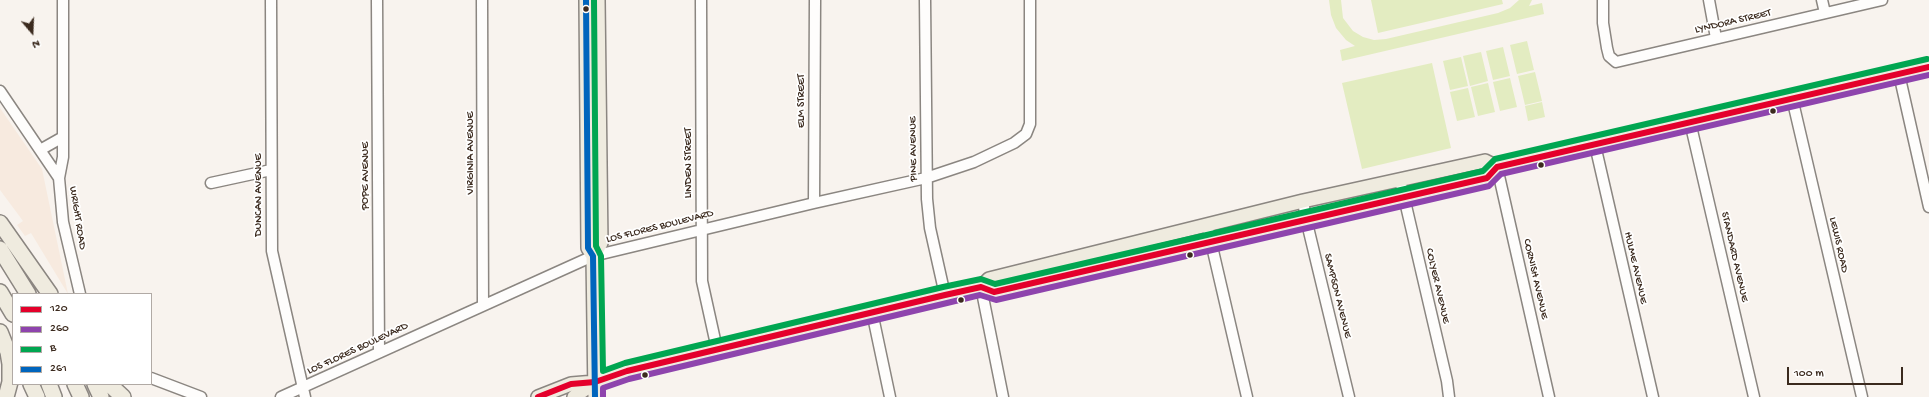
<!DOCTYPE html>
<style>
body{margin:0}
#map{position:relative;width:1929px;height:397px;overflow:hidden;background:#f8f3ee;font-family:"Gochi Hand",sans-serif}
canvas{display:block}
.legend{position:absolute;left:12px;top:293px;width:140px;height:92px;box-sizing:border-box;background:#fff;border:1px solid #b1aaa5;margin:0;padding:5px 7px;list-style:none;font-size:12px;color:#3b2a1e}
.legend li{display:flex;align-items:center;gap:8px;height:20px}
.legend b{width:20px;border:1px solid #b1aaa5}
.north{position:absolute;left:12px;top:12px;width:40px;height:40px;-webkit-text-stroke:3px #fff;paint-order:stroke;rotate:161deg;font-size:11px;font-weight:700;line-height:16px;text-align:center;color:#3b2a1e}
.north::after{content:'';display:block;margin:auto;width:14px;height:18px;background:#3b2a1e;clip-path:polygon(50% 0,100% 100%,50% 72%,0 100%)}
.scale{position:absolute;left:1787px;top:367px;width:116px;height:18px;box-sizing:border-box;border:2px solid #3b2a1e;border-top:0;padding-left:5px;font-size:12px;line-height:14px;white-space:nowrap;color:#3b2a1e;-webkit-text-stroke:3px #fff;paint-order:stroke}
</style>
<div id="map">
<canvas width="1929" height="397"></canvas>
<ul class="legend">
<li><b style="height:5px;background:#e4002b"></b>120</li>
<li><b style="height:5px;background:#8e44ad"></b>260</li>
<li><b style="height:5px;background:#00a651"></b>B</li>
<li><b style="height:5px;background:#0065bd"></b>261</li>
</ul>
<div class="north">N</div>
<div class="scale">100 m</div>
</div>
<script>
const ctx = document.querySelector('canvas').getContext('2d');
ctx.lineJoin = 'round';
function fillPath(path, color) { ctx.fillStyle = color; ctx.fill(path, 'evenodd'); }
const toPath = rows => new Path2D(rows.map(r => 'M' + r).join(''));
function trace(path, color, width, dash) { ctx.strokeStyle = color; ctx.lineWidth = width; ctx.lineCap = dash ? 'butt' : 'round'; ctx.setLineDash(dash || []); ctx.stroke(path); }
function write(font, color, halo, rows, align = 'center') {
  ctx.font = font + ' "Gochi Hand",sans-serif'; ctx.lineWidth = 3.5; ctx.setLineDash([]); ctx.textBaseline = 'middle'; ctx.strokeStyle = halo; ctx.fillStyle = color; for (const [text, x, y, turn = 0] of rows) {
    ctx.save(); ctx.translate(x, y); ctx.rotate((+turn || 0) * Math.PI / 180); ctx.textAlign = isNaN(turn) ? turn : align; if (halo) ctx.strokeText(text, 0, 0); ctx.fillText(text, 0, 0); ctx.restore();
  }
}
fillPath(toPath([
 [0,108,42,169,68,294,31,233,25,236,17,225,23,221,0,190]
]), '#f7eadf');
fillPath(toPath([
 [1329,0,1341,0,1343,18,1353,31,1363,37,1374,40,1386,39,1498,13,1510,8,1519,0,1532,0,1529,6,1542,3,1544,14,1342,61,1340,50,1355,46,1346,40,1336,28,1331,15],
 [1371,0,1502,0,1503,4,1378,33],
 [1527,41,1534,70,1517,74,1510,45],
 [1503,47,1510,76,1493,80,1486,51],
 [1481,52,1488,81,1470,86,1463,56],
 [1461,57,1468,86,1450,90,1443,61],
 [1432,63,1451,148,1362,169,1342,83],
 [1535,72,1542,101,1525,105,1518,76],
 [1510,78,1517,107,1500,111,1493,82],
 [1488,83,1495,112,1478,116,1471,87],
 [1468,88,1475,117,1457,121,1450,92],
 [1542,102,1545,117,1528,121,1525,106]
]), '#e3ecc1');
const minor = toPath([
 [271,0,272,251,305,397],
 [377,0,379,352],
 [482,0,483,305],
 [701,0,702,281,717,349],
 [925,0,927,199,930,228,945,295],
 [1603,0,1603,23,1607,48,1609,56,1616,62,1882,0],
 [1709,0,1716,38],
 [1822,0,1825,13],
 [1899,74,1929,207],
 [0,91,59,178,63,222,80,294],
 [1792,98,1862,397],
 [1690,122,1754,397],
 [1595,145,1653,397],
 [40,150,63,137],
 [1497,167,1549,397],
 [59,178,63,157,63,0],
 [1400,180,1447,381,1449,397],
 [211,183,271,170],
 [1303,201,1306,219,1349,397],
 [814,203,815,0],
 [1207,225,1247,397],
 [981,287,1003,397],
 [872,312,890,397],
 [151,378,201,397],
 [281,397,593,256,814,203,926,178,974,162,1014,143,1026,134,1030,124,1030,0]
]);
const major = toPath([
 [586,0,588,248,593,256,595,397],
 [593,256,601,243,598,0],
 [981,287,989,279,1303,201,1485,161,1497,167],
 [538,397,571,384,595,382,627,371,945,295,981,287,994,292,1487,178,1497,167,1929,67],
 [574,397,595,382]
]);
const highway = toPath([
 [0,223,50,294],
 [0,249,28,294],
 [0,292,13,314],
 [0,332,8,352,10,364,10,382,6,397],
 [31,384,37,397],
 [49,384,54,397],
 [75,384,81,397],
 [95,384,101,397],
 [109,384,123,397]
]);
trace(minor, '#8b8681', 13);
trace(major, '#8b8681', 16);
trace(highway, '#8b8681', 18);
trace(minor, '#fefdfc', 10);
trace(major, '#efebdf', 13);
trace(highway, '#efebdf', 15);
trace(toPath([
 [538,397,571,384,595,382,627,371,945,295,981,287,994,292,1487,178,1497,167,1929,67]
]), '#e4002b', 6);
trace(toPath([
 [603,397,603,388,629,379,947,303,980,295,996,300,1489,186,1501,174,1929,75]
]), '#8e44ad', 6);
trace(toPath([
 [594,0,596,246,601,256,603,371,625,363,943,287,981,279,995,284,1483,171,1495,159,1927,59]
]), '#00a651', 6);
trace(toPath([
 [586,0,588,248,593,256,595,397]
]), '#0065bd', 6);
for (const [x, y, r, color] of [
 [586,9,3.5,"#3b2a1e"],
 [1773,111,3.5,"#3b2a1e"],
 [1541,165,3.5,"#3b2a1e"],
 [1190,255,3.5,"#3b2a1e"],
 [961,300,3.5,"#3b2a1e"],
 [645,375,3.5,"#3b2a1e"]
]) { const dot = new Path2D(); dot.arc(x, y, r, 0, 2 * Math.PI); ctx.fillStyle = color; ctx.fill(dot); trace(dot, '#fff', 1.5); }
write('11px', '#3b2a1e', '#fff', [
 ["LYNDORA STREET",1733,22,-13],
 ["ELM STREET",802,101,-90],
 ["PINE AVENUE",914,149,-91],
 ["VIRGINIA AVENUE",471,153,-90],
 ["LINDEN STREET",689,163,-90],
 ["POPE AVENUE",366,176,-90],
 ["DUNCAN AVENUE",259,195,-90],
 ["WRIGHT ROAD",77,218,81],
 ["LOS FLORES BOULEVARD",660,227,-14],
 ["LEWIS ROAD",1838,245,77],
 ["STANDARD AVENUE",1734,257,77],
 ["HULME AVENUE",1635,268,77],
 ["CORNISH AVENUE",1535,279,77],
 ["COLYER AVENUE",1437,286,77],
 ["SAMPSON AVENUE",1337,296,76],
 ["LOS FLORES BOULEVARD",358,349,-25]
]);
</script>
